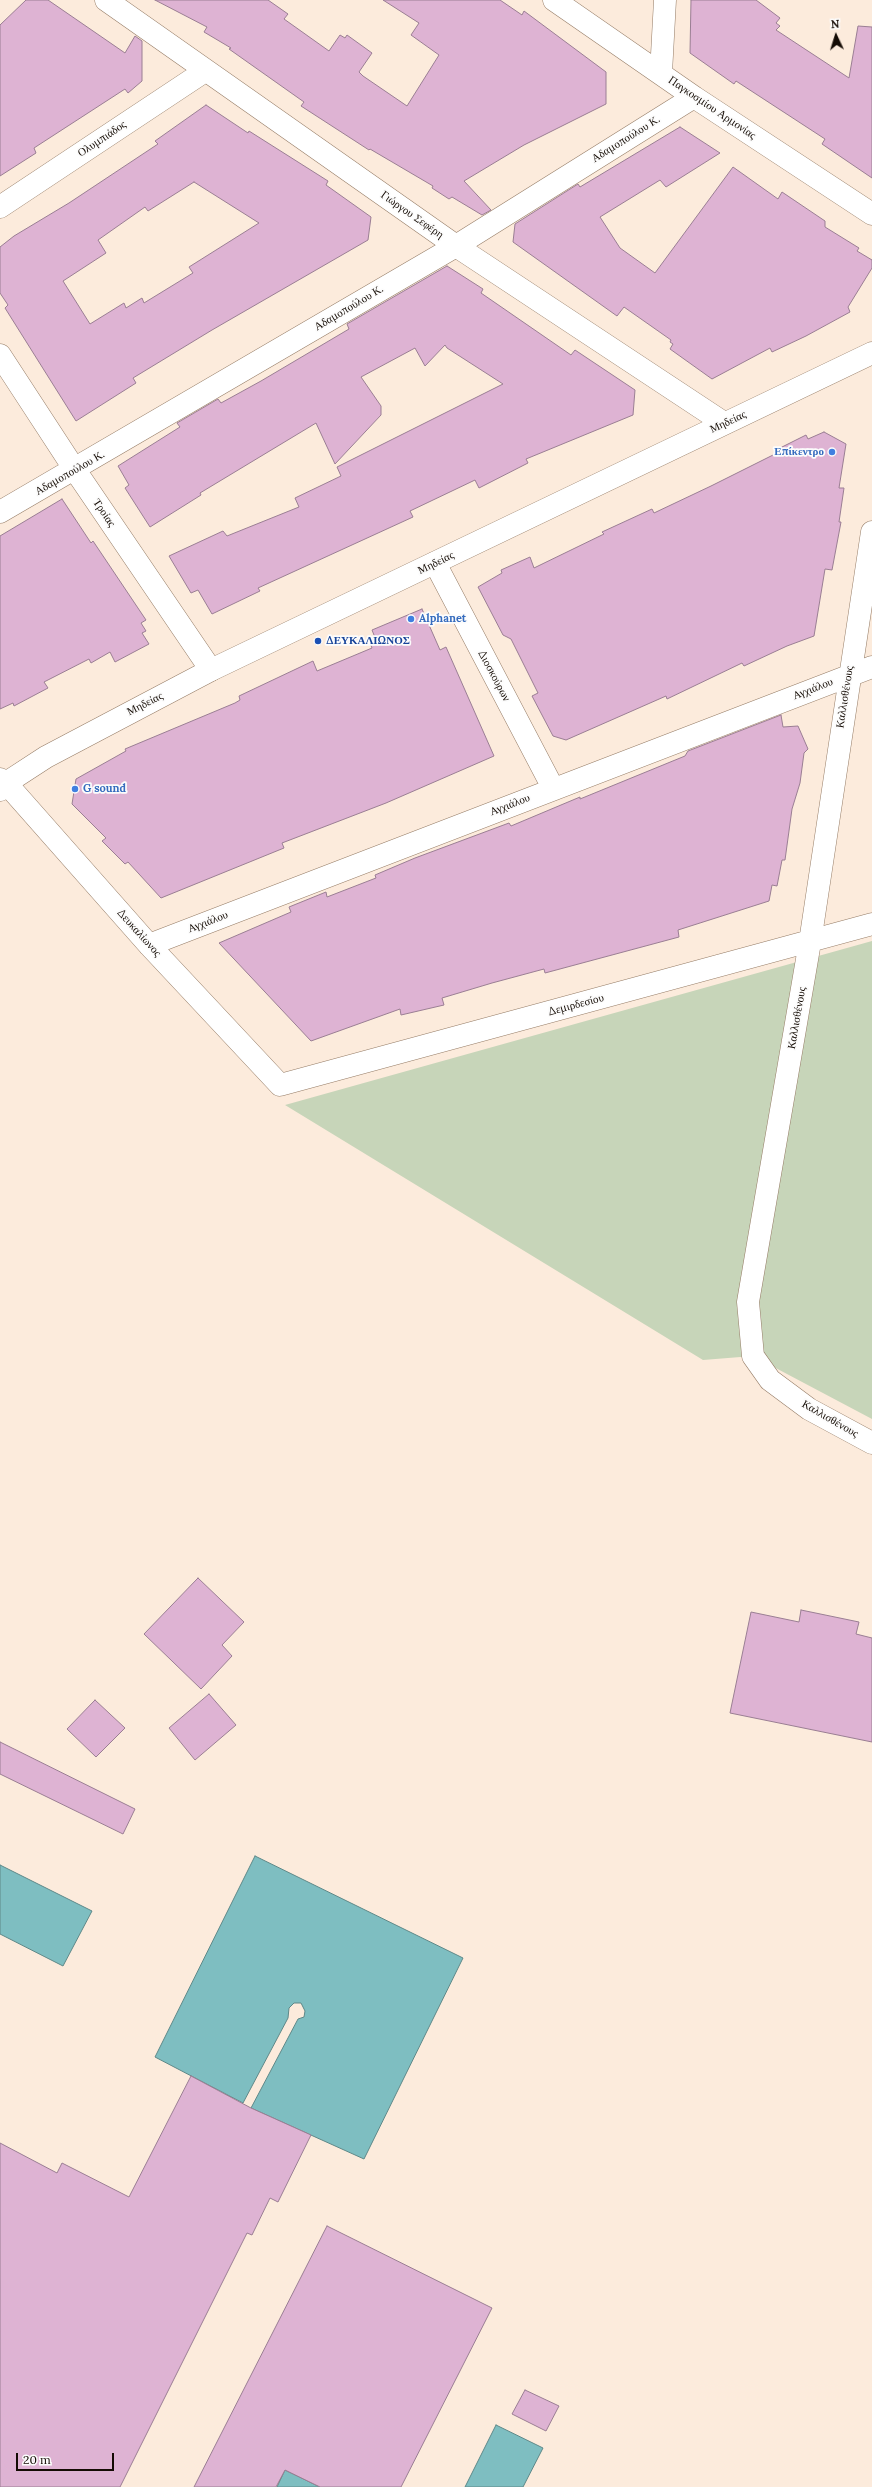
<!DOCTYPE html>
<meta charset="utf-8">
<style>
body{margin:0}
#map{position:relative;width:872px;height:2487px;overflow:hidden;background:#fcebdc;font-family:Lora,serif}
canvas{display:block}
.north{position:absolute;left:816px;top:16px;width:40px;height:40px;-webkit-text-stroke:3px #fcfcfc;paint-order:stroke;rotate:356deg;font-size:11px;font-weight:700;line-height:16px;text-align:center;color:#140b04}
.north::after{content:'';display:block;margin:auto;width:14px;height:18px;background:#140b04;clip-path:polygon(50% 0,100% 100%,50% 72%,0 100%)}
.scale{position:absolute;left:16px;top:2453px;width:98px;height:18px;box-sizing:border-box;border:2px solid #140b04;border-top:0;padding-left:5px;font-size:12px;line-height:14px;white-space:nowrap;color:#140b04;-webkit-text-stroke:3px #fcfcfc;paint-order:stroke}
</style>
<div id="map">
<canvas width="872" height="2487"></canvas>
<div class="north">N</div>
<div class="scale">20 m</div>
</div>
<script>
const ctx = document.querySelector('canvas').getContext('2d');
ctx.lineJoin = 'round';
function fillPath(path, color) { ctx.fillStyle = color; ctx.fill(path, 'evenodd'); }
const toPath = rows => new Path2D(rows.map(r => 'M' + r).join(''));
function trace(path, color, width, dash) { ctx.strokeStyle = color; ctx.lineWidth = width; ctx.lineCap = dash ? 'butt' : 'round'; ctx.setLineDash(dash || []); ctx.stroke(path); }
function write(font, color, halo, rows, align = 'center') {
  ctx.font = font + ' Lora,serif'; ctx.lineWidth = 3.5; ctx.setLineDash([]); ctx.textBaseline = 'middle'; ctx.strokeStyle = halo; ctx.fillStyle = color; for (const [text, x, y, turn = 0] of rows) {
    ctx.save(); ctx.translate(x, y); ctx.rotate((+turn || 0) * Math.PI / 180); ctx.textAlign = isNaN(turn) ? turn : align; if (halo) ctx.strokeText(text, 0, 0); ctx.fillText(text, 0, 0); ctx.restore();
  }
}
fillPath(toPath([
 [872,941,872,1419,753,1356,703,1360,285,1105]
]), '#c7d5b9');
const water = toPath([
 [255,1856,463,1958,364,2159,251,2108,298,2019,304,2017,305,2011,301,2003,294,2003,289,2008,288,2018,243,2103,155,2057,255,1856],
 [0,1865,92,1911,63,1966,0,1934,0,1865],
 [496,2425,543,2448,523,2487,465,2487,496,2425],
 [285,2470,320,2487,277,2487,285,2470]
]);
fillPath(water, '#7ebec1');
trace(water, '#5e8888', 1);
const building = toPath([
 [26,0,48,0,125,53,135,36,142,41,142,81,128,93,125,89,34,148,36,153,0,176,0,25,26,0],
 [155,0,268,0,288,14,284,19,329,51,340,35,345,38,347,35,372,53,359,72,363,76,407,106,439,55,411,35,419,23,383,0,500,0,522,15,524,11,606,72,606,104,524,145,464,181,491,210,482,215,452,197,449,199,432,188,433,186,370,149,369,150,301,106,304,102,229,49,231,48,204,32,207,27,155,0],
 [691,0,756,0,780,18,776,23,780,26,776,30,849,78,858,26,872,27,872,178,822,144,825,139,736,81,734,84,690,53,691,0],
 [206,105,248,133,249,131,328,181,326,185,371,217,368,240,212,330,133,378,136,383,76,421,5,308,8,305,0,293,0,247,14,236,69,203,158,144,155,141,206,105],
 [194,182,259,223,189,267,193,273,144,303,142,298,126,308,124,303,90,324,63,281,106,253,98,240,145,207,148,211,194,182],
 [680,127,720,153,666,187,660,180,600,217,620,248,655,273,733,167,778,199,782,192,825,221,825,227,859,248,857,251,872,260,872,268,848,307,850,312,806,336,772,352,770,348,712,379,670,349,673,344,670,342,671,340,624,307,617,316,513,242,515,224,578,184,580,187,680,127],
 [447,266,483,289,481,293,571,355,575,350,635,390,633,415,526,459,528,463,479,488,475,480,410,511,413,517,258,588,260,591,212,614,198,590,191,593,169,556,223,531,227,536,299,507,295,498,341,476,337,467,503,384,447,348,445,345,425,366,415,348,361,377,381,406,381,415,335,464,316,423,200,493,201,495,150,527,125,488,129,485,118,466,180,427,177,423,218,399,221,403,261,381,349,329,347,324,447,266],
 [824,432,846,444,839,488,844,488,839,522,841,522,832,570,825,569,814,636,787,646,744,666,742,663,667,699,666,696,566,740,553,736,532,696,538,693,511,639,503,635,478,587,502,573,501,570,530,557,534,568,604,534,602,532,652,509,654,513,711,486,781,451,780,448,806,435,808,439,824,432],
 [62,499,91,543,93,541,146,620,141,623,146,631,142,633,149,644,115,662,110,652,91,663,89,659,44,682,48,688,14,706,13,703,0,709,0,536,62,499],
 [422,609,440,650,446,647,494,756,386,803,282,843,284,848,161,898,128,862,125,864,102,841,106,838,72,804,76,779,126,751,125,749,235,703,240,700,239,696,313,661,317,671,372,648,370,643,376,640,372,630,422,609],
 [781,715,783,727,798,726,808,749,804,753,800,783,792,809,785,860,782,860,777,886,772,885,769,901,678,930,679,937,545,973,544,969,492,983,442,998,444,1005,401,1015,400,1009,311,1041,219,943,291,912,289,907,326,892,327,897,376,878,375,875,415,858,509,823,511,826,580,797,580,799,685,756,688,751,781,715],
 [198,1578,244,1622,222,1645,232,1656,201,1689,144,1634,198,1578],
 [801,1610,859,1622,856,1634,872,1638,872,1742,730,1713,751,1612,799,1622,801,1610],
 [209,1694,236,1725,195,1760,169,1728,209,1694],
 [95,1700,125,1728,96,1757,67,1729,95,1700],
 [0,1742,135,1809,123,1834,0,1774,0,1742],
 [191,2076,251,2108,311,2135,278,2202,270,2198,252,2235,247,2233,120,2487,0,2487,0,2143,57,2173,62,2163,129,2197,191,2076],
 [327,2226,492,2308,401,2487,320,2487,285,2470,276,2487,194,2487,327,2226],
 [525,2390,559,2406,546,2431,512,2414,525,2390]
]);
fillPath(building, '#deb3d3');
trace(building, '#9a7e93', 1);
const street = toPath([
 [106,0,456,246,724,423],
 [554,0,694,97,872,214],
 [661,73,665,0],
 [0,207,205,71],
 [0,355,75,470,211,670],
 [0,512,456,246,694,97],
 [872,532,810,942,748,1302,753,1356,770,1380,809,1409,872,1443],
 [435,563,553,788],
 [0,779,6,783,149,945,280,1085,872,924],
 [149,945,872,667]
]);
const secondary = toPath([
 [0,790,6,783,46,757,211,670,872,353]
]);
trace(street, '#957c66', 23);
trace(secondary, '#957c66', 23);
trace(street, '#fff', 22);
trace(secondary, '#fff', 22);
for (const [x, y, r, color] of [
 [832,452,4,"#3f7fe0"],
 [411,619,4,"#3f7fe0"],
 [318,641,4,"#1a4fb4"],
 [75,789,4,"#3f7fe0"]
]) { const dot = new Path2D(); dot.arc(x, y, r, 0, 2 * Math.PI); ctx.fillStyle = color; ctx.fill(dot); trace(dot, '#fcfcfc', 1.5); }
write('11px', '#140b04', '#fcfcfc', [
 ["Παγκοσμίου Αρμονίας",712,108,34],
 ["Ολυμπιάδος",102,139,-34],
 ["Αδαμοπούλου Κ.",626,139,-32],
 ["Γιώργου Σεφέρη",412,215,35],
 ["Αδαμοπούλου Κ.",349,308,-31],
 ["Μηδείας",728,422,-25],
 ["Αδαμοπούλου Κ.",70,473,-30],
 ["Τροίας",104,513,56],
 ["Μηδείας",436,563,-26],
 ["Διοσκούρων",494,676,62],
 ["Αγχιάλου",813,689,-21],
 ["Καλλισθένους",845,697,-81],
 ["Μηδείας",145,704,-27],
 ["Αγχιάλου",510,805,-21],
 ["Αγχιάλου",208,922,-21],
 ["Δευκαλίωνος",139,933,48],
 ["Δεμιρδεσίου",576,1005,-15],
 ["Καλλισθένους",797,1018,-80],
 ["Καλλισθένους",830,1419,30]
]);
write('bold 11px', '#366cbe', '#fcfcfc', [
 ["Επίκεντρο",824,452,"right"],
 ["Alphanet",419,619],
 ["G sound",83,789]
], 'left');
write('bold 11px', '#164399', '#fcfcfc', [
 ["ΔΕΥΚΑΛΙΩΝΟΣ",326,641]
], 'left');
</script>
